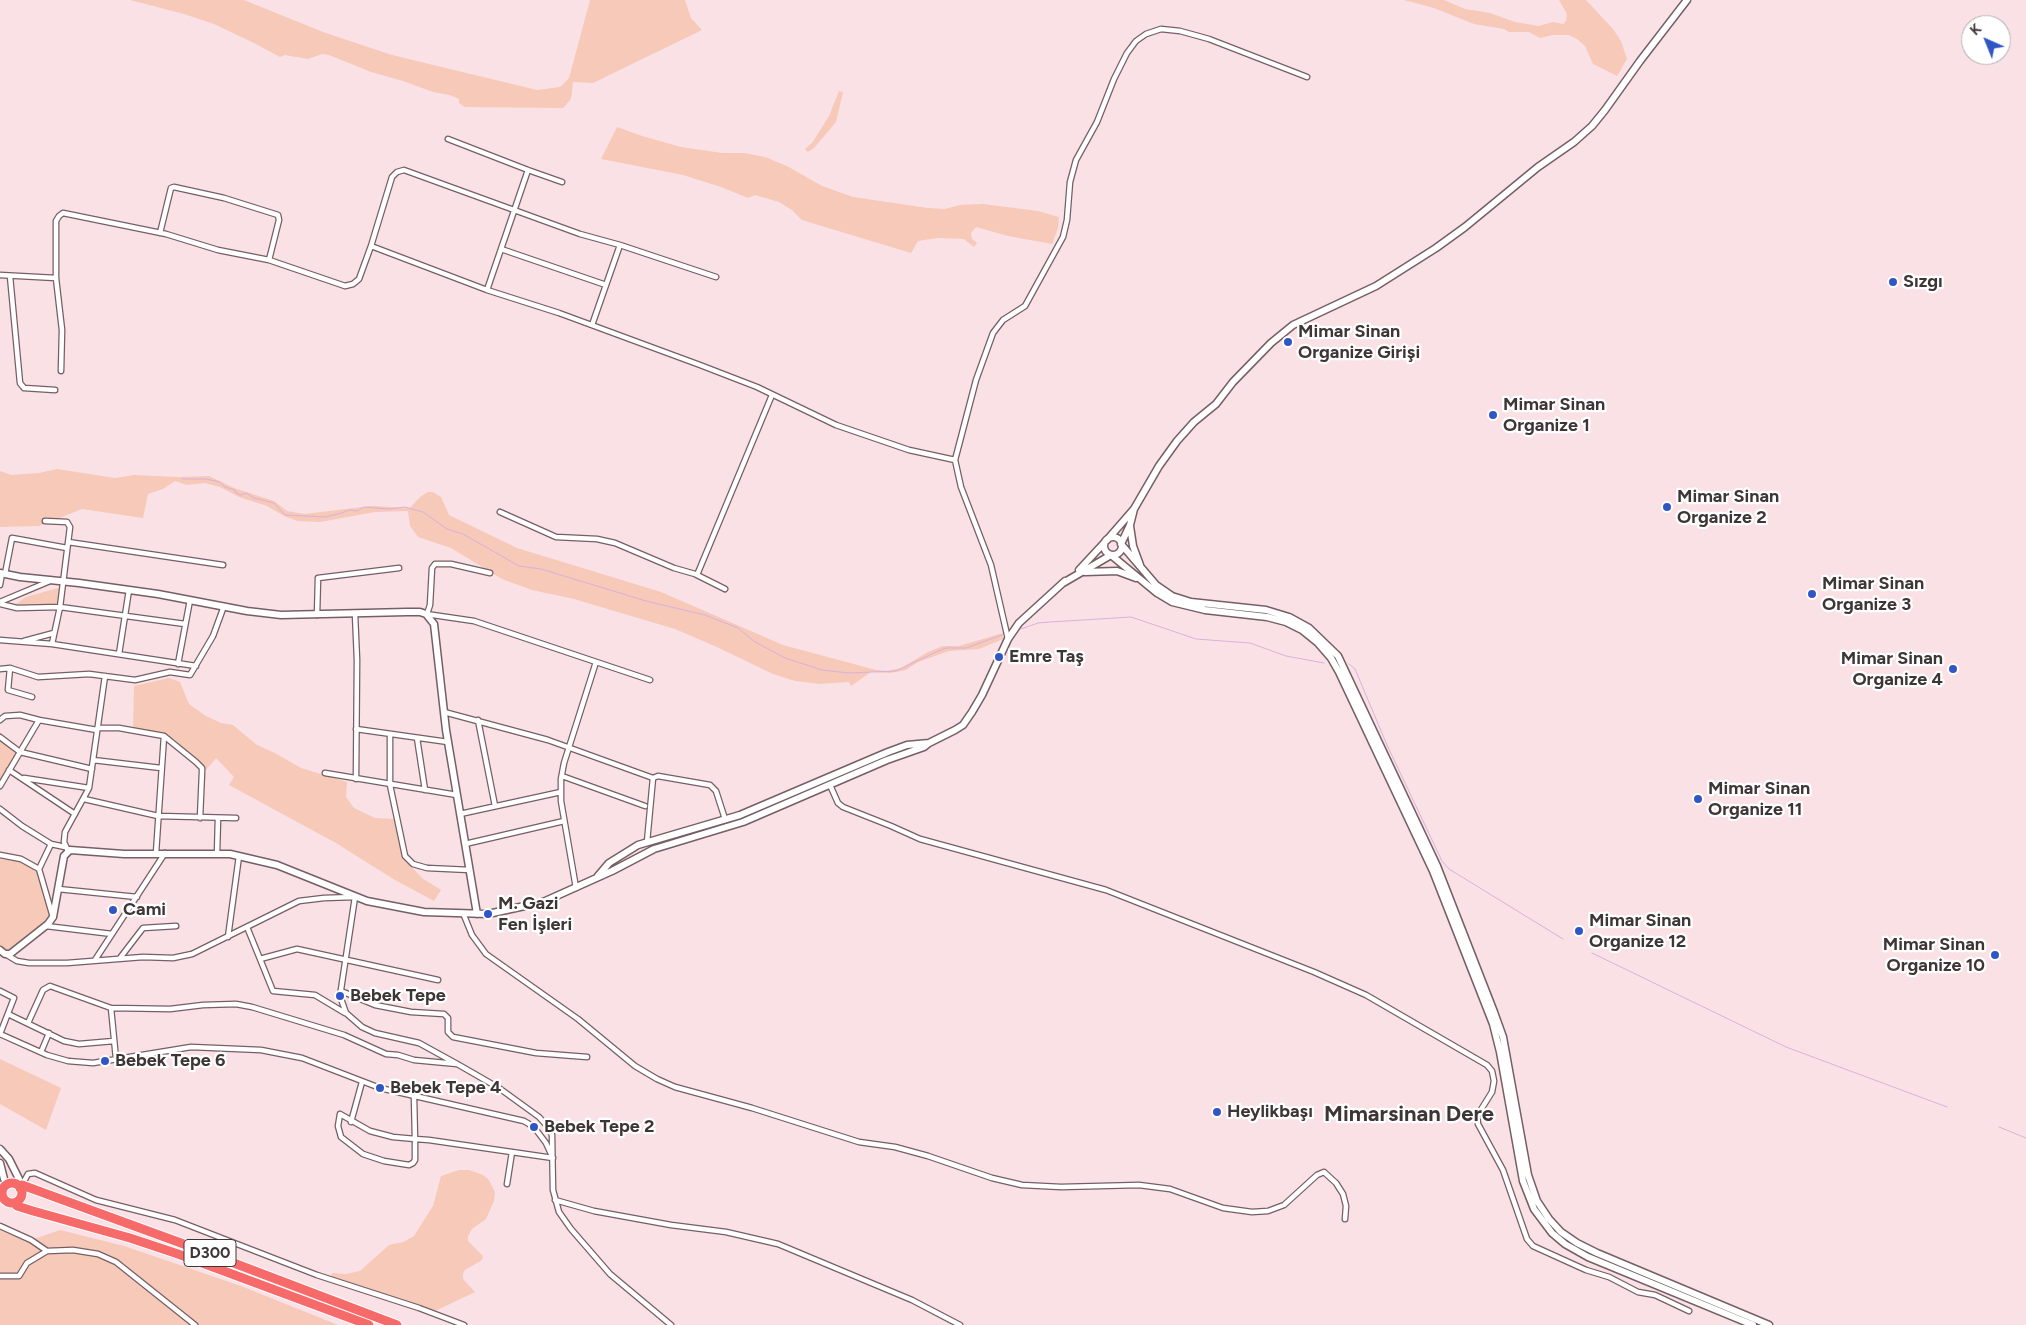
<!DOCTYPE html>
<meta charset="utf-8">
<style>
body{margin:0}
#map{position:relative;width:2026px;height:1325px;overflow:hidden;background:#fae1e6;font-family:Figtree,sans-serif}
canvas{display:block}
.north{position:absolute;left:1961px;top:15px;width:50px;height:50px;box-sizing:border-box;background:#fff;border:1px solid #b2aeaf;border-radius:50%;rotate:316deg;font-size:14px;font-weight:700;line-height:20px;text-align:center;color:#3e3537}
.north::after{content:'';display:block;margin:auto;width:18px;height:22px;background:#3056c6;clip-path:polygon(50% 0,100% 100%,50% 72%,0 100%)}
</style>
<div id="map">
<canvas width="2026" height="1325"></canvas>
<div class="north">K</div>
</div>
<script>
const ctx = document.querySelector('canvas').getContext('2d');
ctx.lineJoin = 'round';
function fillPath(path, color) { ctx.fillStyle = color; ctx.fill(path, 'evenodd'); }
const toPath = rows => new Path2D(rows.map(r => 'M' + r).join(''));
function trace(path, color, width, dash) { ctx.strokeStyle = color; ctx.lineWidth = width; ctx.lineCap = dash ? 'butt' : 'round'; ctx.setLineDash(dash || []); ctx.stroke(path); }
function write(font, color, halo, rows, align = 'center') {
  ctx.font = font + ' Figtree,sans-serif'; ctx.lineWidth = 4.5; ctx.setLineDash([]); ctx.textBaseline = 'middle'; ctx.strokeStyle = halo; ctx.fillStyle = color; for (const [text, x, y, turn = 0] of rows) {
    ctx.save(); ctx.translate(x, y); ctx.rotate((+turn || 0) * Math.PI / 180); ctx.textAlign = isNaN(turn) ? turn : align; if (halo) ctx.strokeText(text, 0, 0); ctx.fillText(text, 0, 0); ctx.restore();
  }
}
fillPath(toPath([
 [130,0,244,0,323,32,392,55,537,90,560,87,569,78,590,0,685,0,691,18,702,30,593,83,573,82,571,99,563,108,465,107,459,103,459,99,450,95,433,92,403,81,371,72,329,55,322,54,308,59,285,55,280,57,254,43,214,24,184,14],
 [1404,0,1444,0,1465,9,1490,13,1515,22,1539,26,1553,22,1563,24,1566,21,1567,14,1559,0,1586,0,1613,29,1621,41,1627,59,1617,76,1593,64,1585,46,1577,39,1569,35,1553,35,1540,38,1529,32,1509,32,1504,29,1474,24,1434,8],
 [839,91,843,92,836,122,814,148,808,152,805,149,812,143,829,116],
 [617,127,642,136,681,147,722,153,744,153,765,157,787,166,822,186,853,197,928,208,945,209,960,205,983,204,1038,211,1059,217,1058,228,1052,244,1008,236,976,227,971,233,972,239,977,243,974,247,964,239,937,238,918,241,911,253,802,220,792,210,779,202,755,195,748,198,721,187,683,175,601,159],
 [57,469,115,478,134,475,179,477,209,476,234,488,274,501,287,511,305,514,371,506,410,508,420,497,428,492,433,492,441,497,449,515,517,548,661,592,783,645,876,670,887,671,901,668,928,652,943,646,959,646,1003,633,1003,639,979,649,949,651,918,662,906,670,890,673,871,672,851,686,849,682,820,684,795,681,773,674,719,648,675,629,574,599,532,590,502,579,451,548,418,537,410,526,408,511,375,512,320,522,298,521,286,517,267,506,239,497,220,487,205,483,187,485,175,481,163,489,148,494,143,518,82,509,39,526,0,527,0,471,11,475,39,473],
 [58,588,60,589,59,602,55,604,17,605,16,604,26,597],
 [169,678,180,682,189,704,206,716,221,723,233,725,257,745,275,753,301,768,347,782,346,797,354,808,375,818,397,819,405,860,422,878,441,890,434,901,395,880,336,843,229,785,234,777,216,758,206,770,174,739,133,729,134,686],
 [0,737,19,752,0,787],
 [0,859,21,862,38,871,50,916,35,931,9,951,6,951,0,946],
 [0,1059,61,1088,46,1130,0,1104],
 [459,1170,469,1170,483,1175,489,1180,495,1192,494,1201,486,1219,472,1229,468,1236,468,1241,483,1256,482,1260,465,1270,463,1274,463,1279,475,1292,435,1311,331,1277,332,1273,346,1274,360,1271,389,1245,403,1242,414,1236,433,1206,441,1176],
 [0,1225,34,1239,60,1230,124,1246,241,1286,338,1325,0,1325]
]), '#f6c9b8');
trace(toPath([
 [182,479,206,479,220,482,225,487,235,490,236,493,241,495,246,493,254,498,274,503,285,515,325,517,342,513,349,510,357,511,364,507,389,509,405,507,423,512,447,529,463,534,519,566,541,569,646,601,705,615,738,628,755,642,785,658,822,670,848,673,896,671,938,651,946,648,966,648,1002,635],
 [1021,629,1038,623,1050,622,1131,617,1196,639,1250,643,1286,656,1324,663],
 [1349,664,1355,669,1387,745,1442,861,1449,869,1563,939],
 [1592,953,1786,1047,1947,1107],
 [1999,1127,2026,1138]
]), '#d9b1db', 1);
const street = toPath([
 [448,139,528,170,562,182],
 [160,233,171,188,174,187,224,198,278,215,279,220,269,260],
 [620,245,716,277],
 [371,246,392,177,397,172,404,170,580,234,620,245,592,325],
 [501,249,606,285],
 [0,275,56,278],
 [10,276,20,383,24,388,55,390],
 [487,290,559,313,700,365,757,387,836,425,909,450,955,460],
 [61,371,62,330,56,278,56,221,59,216,63,213,166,234,218,250,269,260,345,286,353,284,359,279,371,246,487,290,528,170],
 [500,512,556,537,597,539,615,543,674,568,695,574,725,589],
 [45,521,67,522,70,527,60,607,52,644],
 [68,542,223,565],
 [5,574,12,538,67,548],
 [697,575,772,395],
 [0,585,2,573],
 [0,602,50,581],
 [0,604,17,608,60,607,185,624],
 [355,614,357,660,356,779],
 [426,614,474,621,650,680],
 [427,614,430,605,432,568,435,564,451,564,490,573],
 [317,615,318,578,399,568],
 [1008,639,991,565,961,487,955,460,976,380,993,333,1003,320,1025,306,1063,237,1067,220,1070,182,1076,160,1097,122,1114,79,1127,53,1136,41,1146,34,1161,29,1180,31,1209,39,1307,77],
 [0,640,52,644,196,666],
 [24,641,54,633],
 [119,654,129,590],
 [178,664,190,600],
 [10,668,8,690,32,697],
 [0,669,10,668,38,677,89,674,135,680,170,672,190,675,213,636,224,606],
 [444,712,548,740,653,778,658,776,710,785,716,791,725,819],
 [0,720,5,716,20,715,39,720,97,730],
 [478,720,495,806],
 [98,728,119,728,164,736,196,762,202,768,202,772,200,818],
 [356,729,448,742],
 [390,734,390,785,405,856,413,864,427,868,470,870],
 [0,737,20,752,92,769],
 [417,738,425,790],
 [93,760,161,768],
 [9,770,75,814],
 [325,773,457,795],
 [562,776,645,806],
 [24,778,89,788],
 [830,785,838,803,843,807,891,826,920,839,1106,890,1314,972,1366,995,1487,1065,1492,1071,1494,1081,1492,1092,1477,1116,1478,1124,1503,1170,1527,1239,1533,1246,1586,1270,1609,1277,1638,1292,1655,1295,1689,1311],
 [0,786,39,720],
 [84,799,158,816,236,818],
 [0,809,22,826,51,844,65,847],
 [460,814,561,792],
 [647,842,653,778],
 [465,844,564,821],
 [68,851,64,842,65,832,89,788,105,676],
 [156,853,164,736],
 [217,854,218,818],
 [0,855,21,859,39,869,52,914],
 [39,869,51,844],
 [576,888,561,801,561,779,564,763,596,662],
 [58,889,137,897],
 [463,913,472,935,486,954,578,1019,635,1066,657,1079,675,1087,752,1108,859,1142,895,1147,928,1156,992,1178,1022,1185,1061,1187,1139,1185,1170,1189,1223,1208,1252,1212,1268,1211,1284,1205,1317,1175,1324,1172,1336,1183,1343,1194,1346,1206,1345,1219],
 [46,926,112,934],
 [247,927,273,991,315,995,345,1013],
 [228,937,239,856],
 [7,955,17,961,29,963,67,963,143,957,173,958,192,954,299,901,324,898,355,897,340,996,346,1013,362,1027,375,1033,419,1043,459,1065,499,1088,539,1117,549,1128,552,1135,553,1190,559,1212,571,1229,610,1274,671,1325],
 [120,958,143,928,176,926],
 [260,959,297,949,438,980],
 [95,960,165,853],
 [0,991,14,998,0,1034],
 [341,991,375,1005,411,1012,444,1014,448,1018,448,1032,453,1037,536,1053,587,1057],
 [111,1008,116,1059],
 [8,1014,64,1041,79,1044,114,1041],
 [28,1023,43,990,50,986,111,1008,170,1009,203,1005,236,1004,252,1007,344,1035,386,1054,398,1055,414,1060,457,1064],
 [0,1034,47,1055,68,1061,93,1063,191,1047,261,1050,302,1058,380,1088,524,1121,534,1127,546,1143,552,1156],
 [41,1052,49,1033],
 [414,1097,415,1139,415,1160,413,1163,409,1165,384,1161,363,1154,341,1137,338,1126,340,1114,370,1131,393,1137,415,1139,429,1140,553,1158],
 [351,1122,362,1082],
 [507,1184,512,1152],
 [22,1185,28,1174,35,1173,96,1200,175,1220,317,1275,419,1308,464,1325],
 [555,1200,594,1211,671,1225,726,1232,778,1244,912,1300,960,1325],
 [0,1226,31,1240,47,1251],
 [0,1276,19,1276,27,1263,47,1251,73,1250,98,1254,116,1262,195,1325]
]);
const secondary = toPath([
 [1134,509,1130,525,1121,544,1156,585,1172,596,1191,602,1266,610,1289,617,1309,628,1338,656,1437,866,1494,1012,1503,1037,1528,1175,1537,1201,1549,1219,1561,1232,1577,1243,1597,1253,1769,1325],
 [1130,526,1133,546,1140,565],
 '1104 546a9 9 0 1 1 18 0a9 9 0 1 1-18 0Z',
 [1107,540,1134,509,1159,466,1177,441,1194,422,1216,404,1233,382,1271,343,1293,325,1376,286,1436,248,1465,227,1538,167,1574,142,1592,126,1605,110,1640,61,1687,0],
 [1079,570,1105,542],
 [1085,572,1117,571,1136,578],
 [0,573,20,577,79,583,158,594,247,611,281,615,407,612,420,612,426,614,434,624,446,730,477,914],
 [1063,583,1111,555,1157,593,1172,602,1205,610,1267,617,1286,622,1302,630,1318,643,1331,658,1339,672,1433,871,1493,1024,1500,1052,1523,1181,1534,1209,1552,1233,1565,1244,1588,1257,1753,1325],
 [598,876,609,863,638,845,740,815,888,752,907,745,929,743,955,730,963,725,972,712,982,695,1008,639,1019,623,1065,581],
 [0,950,5,954,10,954,48,924,53,917,64,856,70,850,124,854,230,854,277,865,367,901,424,912,488,914,543,902,612,871,654,849,743,822,887,760,924,747,929,743],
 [0,1149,9,1159,22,1185],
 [0,1163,4,1179]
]);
const highway = toPath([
 '2 1193a10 10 0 1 1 20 0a10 10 0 1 1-20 0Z',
 [20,1188,22,1185,181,1243,397,1325],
 [15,1203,17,1206,33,1211,130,1238,178,1254,369,1325]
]);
trace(street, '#755f64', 7);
trace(secondary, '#755f64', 9);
trace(highway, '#fff', 11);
trace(street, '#fff', 4.5);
trace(secondary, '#fff', 6);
trace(highway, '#f66b69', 9);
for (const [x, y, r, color] of [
 [1893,282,5,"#3056c6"],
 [1288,342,5,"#3056c6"],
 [1493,415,5,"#3056c6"],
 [1667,507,5,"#3056c6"],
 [1812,594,5,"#3056c6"],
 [999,657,5,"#3056c6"],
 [1953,669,5,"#3056c6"],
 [1698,799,5,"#3056c6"],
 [113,910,5,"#3056c6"],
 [488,914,5,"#3056c6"],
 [1579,931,5,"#3056c6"],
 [1995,955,5,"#3056c6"],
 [340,996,5,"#3056c6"],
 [105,1061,5,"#3056c6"],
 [380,1088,5,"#3056c6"],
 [1217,1112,5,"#3056c6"],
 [534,1127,5,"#3056c6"]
]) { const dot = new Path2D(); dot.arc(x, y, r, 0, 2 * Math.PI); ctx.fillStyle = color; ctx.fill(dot); trace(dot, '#fff', 2); }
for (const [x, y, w] of [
 [210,1253,52]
]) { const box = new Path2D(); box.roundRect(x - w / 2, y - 13.5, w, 27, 4); ctx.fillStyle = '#fff'; ctx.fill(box); trace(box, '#3e3537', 1); }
write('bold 16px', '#3e3537', null, [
 ["D300",210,1253]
]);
write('bold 18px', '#3e3537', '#fff', [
 ["Sızgı",1903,282],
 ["Mimar Sinan",1298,332],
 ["Organize Girişi",1298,353],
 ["Mimar Sinan",1503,405],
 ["Organize 1",1503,426],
 ["Mimar Sinan",1677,497],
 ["Organize 2",1677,518],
 ["Mimar Sinan",1822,584],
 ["Organize 3",1822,605],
 ["Emre Taş",1009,657],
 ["Mimar Sinan",1943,659,"right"],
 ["Organize 4",1943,680,"right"],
 ["Mimar Sinan",1708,789],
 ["Organize 11",1708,810],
 ["M. Gazi",498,904],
 ["Fen İşleri",498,925],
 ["Cami",123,910],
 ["Mimar Sinan",1589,921],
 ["Organize 12",1589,942],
 ["Mimar Sinan",1985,945,"right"],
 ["Organize 10",1985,966,"right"],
 ["Bebek Tepe",350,996],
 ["Bebek Tepe 6",115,1061],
 ["Bebek Tepe 4",390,1088],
 ["Heylikbaşı",1227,1112],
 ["Bebek Tepe 2",544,1127]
], 'left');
write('bold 22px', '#3e3537', '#fff', [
 ["Mimarsinan Dere",1409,1115]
]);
</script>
